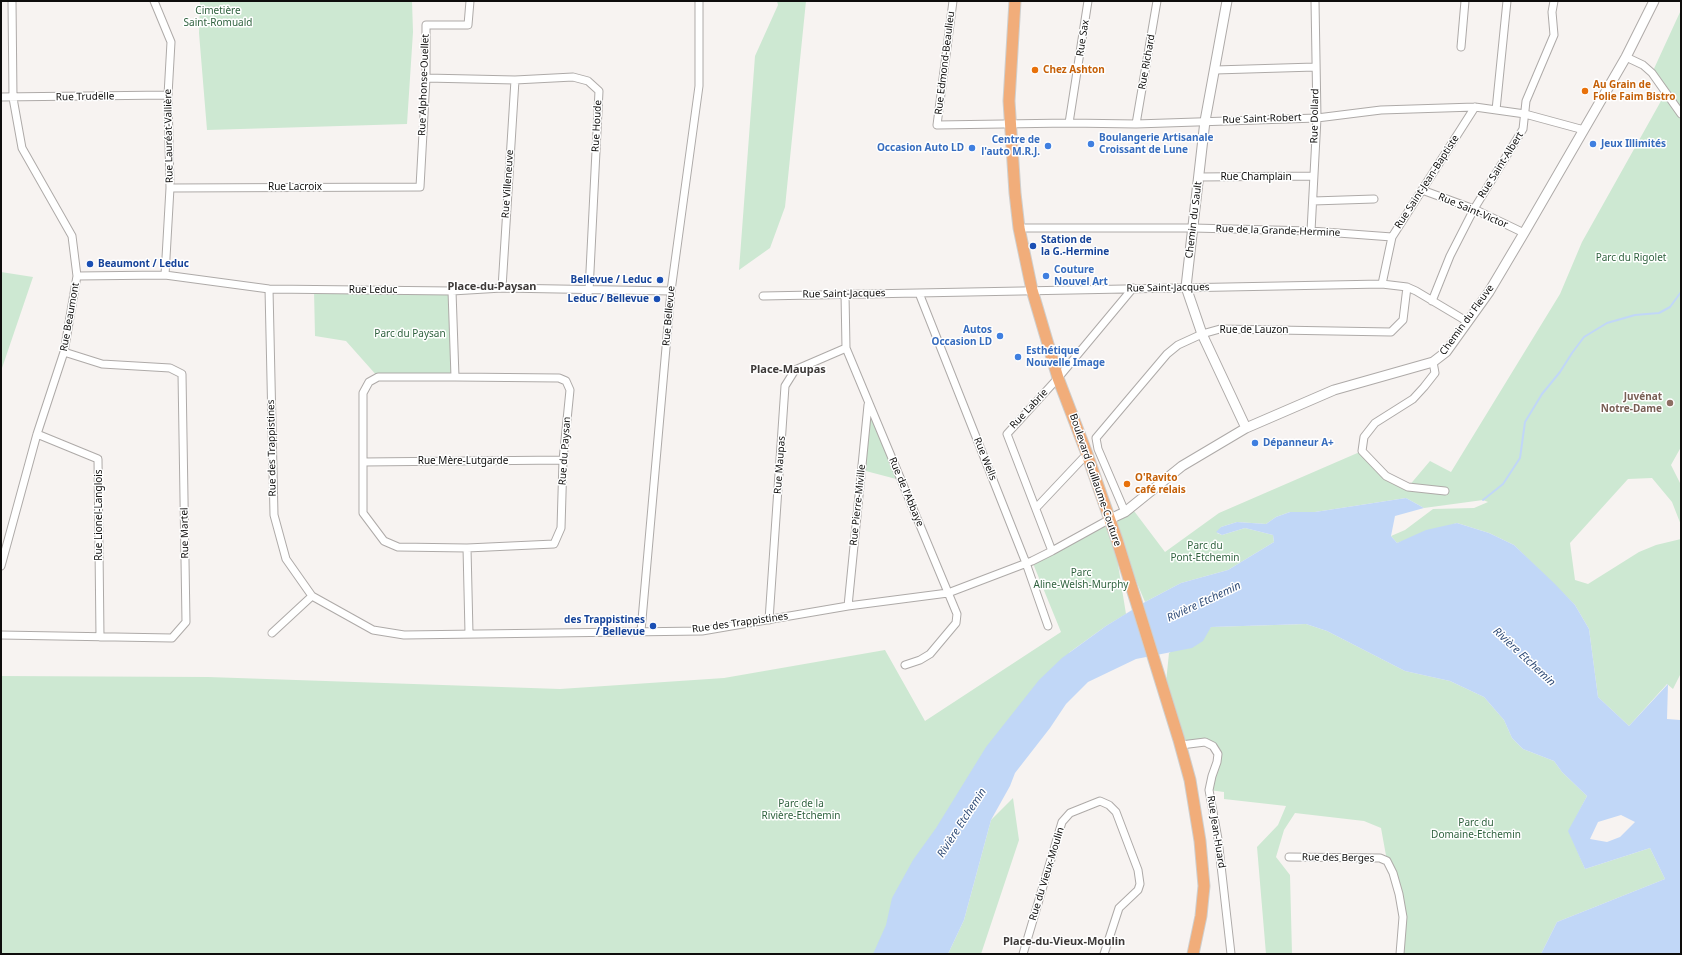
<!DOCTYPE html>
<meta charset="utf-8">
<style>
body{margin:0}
#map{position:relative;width:1682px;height:955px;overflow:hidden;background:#f7f3f1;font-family:"Noto Sans",sans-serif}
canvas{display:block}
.frame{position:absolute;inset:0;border:2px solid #0e0d0c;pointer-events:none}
</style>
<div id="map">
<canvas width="1682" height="955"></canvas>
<div class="frame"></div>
</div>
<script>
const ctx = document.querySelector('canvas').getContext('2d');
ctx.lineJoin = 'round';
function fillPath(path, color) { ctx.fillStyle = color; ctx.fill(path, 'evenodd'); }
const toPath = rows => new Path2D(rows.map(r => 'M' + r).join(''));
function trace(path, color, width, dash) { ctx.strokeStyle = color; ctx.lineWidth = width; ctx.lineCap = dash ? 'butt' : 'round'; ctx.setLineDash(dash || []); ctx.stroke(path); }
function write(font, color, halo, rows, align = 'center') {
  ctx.font = font + ' "Noto Sans",sans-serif'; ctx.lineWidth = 3; ctx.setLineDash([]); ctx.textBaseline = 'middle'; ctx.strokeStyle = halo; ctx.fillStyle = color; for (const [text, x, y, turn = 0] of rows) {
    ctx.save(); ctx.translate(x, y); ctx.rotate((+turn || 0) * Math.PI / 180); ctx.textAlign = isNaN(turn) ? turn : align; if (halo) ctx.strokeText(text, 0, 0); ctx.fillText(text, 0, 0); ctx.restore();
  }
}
fillPath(toPath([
 [200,1,412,1,413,32,407,124,207,130,199,33],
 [777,1,806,1,785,207,770,248,739,270,755,56,778,5],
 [1681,10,1681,447,1671,465,1681,485,1681,525,1672,502,1652,478,1628,479,1570,543,1575,580,1588,584,1639,552,1656,545,1681,539,1681,673,1673,689,1667,684,1629,726,1598,697,1589,629,1575,605,1514,545,1489,533,1457,523,1397,543,1391,536,1405,530,1433,509,1474,508,1488,502,1483,500,1424,508,1406,498,1315,512,1290,512,1276,517,1266,524,1237,522,1221,527,1217,533,1222,535,1245,528,1273,535,1274,542,1228,570,1181,583,1145,602,1111,521,1126,614,1106,626,1070,652,1020,736,907,954,1,954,1,676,208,677,560,689,724,678,885,650,925,721,1061,632,1032,561,1131,507,1165,552,1219,513,1362,451,1386,476,1408,487,1430,461,1451,472,1560,294,1582,242,1666,92,1652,73],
 [1,272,33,277,1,371],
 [314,290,452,291,455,377,378,377,346,341,315,336],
 [868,403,900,480,862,470],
 [1306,624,1327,631,1405,671,1450,681,1484,697,1504,720,1512,738,1523,749,1554,761,1562,772,1587,796,1569,831,1585,869,1650,848,1665,879,1557,922,1541,954,1400,954,1403,917,1387,861,1381,828,1364,821,1295,813,1284,830,1276,857,1290,875,1292,954,1266,954,1257,847,1278,825,1286,806,1224,799,1224,792,1209,790,1216,749,1198,742,1182,750,1165,692,1169,653,1211,627],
 [1013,798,1019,840,981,954,948,954,964,920,991,820]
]), '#cde8d2');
fillPath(toPath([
 [1406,498,1424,508,1395,516,1391,536,1397,543,1426,530,1457,523,1489,533,1514,545,1555,584,1575,605,1589,629,1598,697,1629,726,1668,684,1667,719,1680,720,1681,719,1681,954,1541,954,1557,922,1665,879,1650,848,1585,869,1568,831,1587,796,1562,772,1554,761,1523,749,1512,738,1504,720,1484,697,1450,681,1405,671,1327,631,1306,624,1211,627,1203,641,1192,648,1136,659,1088,682,1066,704,1050,728,1015,773,1010,786,991,820,964,920,948,954,873,954,886,925,892,898,913,860,936,828,986,747,1039,680,1062,658,1106,626,1145,602,1181,583,1228,570,1274,542,1273,535,1245,528,1222,535,1216,532,1221,527,1237,522,1266,524,1276,517,1290,512,1315,512],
 [1621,815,1635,822,1620,837,1607,842,1590,839,1598,822]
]), '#c1d7f7');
trace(toPath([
 [1483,500,1503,484,1520,458,1525,422,1542,394,1560,372,1572,353,1584,337,1607,323,1635,315,1659,313,1670,307,1681,292]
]), '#c1d7f7', 2);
const minor = toPath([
 [154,1,171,42,168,95,170,188,165,275],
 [953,1,937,125,1069,123,1136,124,1317,118,1381,110,1475,107,1525,114,1584,130],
 [1461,47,1465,1],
 [1626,57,1643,65,1652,73,1681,114],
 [1215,70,1315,67],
 [426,78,515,80,573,77,588,81,599,91,589,291],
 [1,97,168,95],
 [1496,110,1507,1],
 [1069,123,1088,1],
 [1136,124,1157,1],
 [1199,177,1313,176],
 [170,188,420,187,426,78,426,25,468,25,470,1],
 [1422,190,1474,209,1524,233],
 [1313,201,1374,199],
 [1019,228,1193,228,1311,231,1392,237],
 [1311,231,1317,118,1315,1],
 [77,276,165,275,269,289,452,291,502,288,671,291],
 [1382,284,1392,237,1475,107],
 [502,288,515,80],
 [269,289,274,515,286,559,312,596,373,630,404,635,702,631,848,606,948,593,1032,561,1052,551,1110,519],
 [452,291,455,377,378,377,369,382,363,393,363,513,384,541,398,547,467,548],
 [919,293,1026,563,1048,626],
 [845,294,846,348,957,614,956,623,930,654,920,660,905,665],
 [763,296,1382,284,1407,287,1416,291,1468,322],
 [1432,301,1450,256,1474,209,1523,129,1526,101,1554,35,1552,12,1554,1],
 [1433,362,1435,373,1424,387,1413,399,1375,423,1364,437,1362,451,1386,476,1408,487,1445,491],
 [455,377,559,378,566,381,570,390,563,460,561,528,554,544,467,548,469,633],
 [37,434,98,459,100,637],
 [364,462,563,460],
 [1036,508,1087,454],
 [1125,512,1098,449,1096,438,1167,354,1178,345,1202,334,1220,329,1391,332,1403,320,1407,287],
 [1052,551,1007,434,1058,378,1133,288],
 [1,566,37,434,64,352,77,276,72,236,22,148,13,98,12,1],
 [848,606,868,405],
 [769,620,785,386,795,370,846,348],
 [641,631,671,291,699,86,699,1],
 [272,633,312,596],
 [1,635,172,638,186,622,182,374,170,368,102,364,64,352],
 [1181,745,1205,742,1213,746,1218,754,1217,762,1212,776,1209,790,1218,839,1231,954],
 [1289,857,1380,858,1387,861,1393,873,1399,894,1403,917,1400,954],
 [1023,954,1062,822,1070,813,1100,801,1109,805,1116,812,1138,870,1140,884,1138,890,1119,908,1104,954]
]);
const tertiary = toPath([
 [1227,1,1205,121,1186,287,1202,334,1246,428],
 [1110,519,1125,512,1182,466,1246,428,1334,390,1433,362,1446,352,1489,292,1524,233,1626,57,1654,1]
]);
const primary = toPath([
 [1015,1,1009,101,1015,193,1019,228,1032,290,1058,378,1087,454,1117,540,1179,740,1190,780,1200,841,1204,886,1201,916,1193,954]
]);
trace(minor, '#aeaaa8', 9);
trace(tertiary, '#aeaaa8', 11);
trace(primary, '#cfcfce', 13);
trace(minor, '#fff', 7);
trace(tertiary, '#fff', 9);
trace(primary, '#f1ad7a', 11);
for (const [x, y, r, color] of [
 [1035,70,4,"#e8710a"],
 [1585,91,4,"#e8710a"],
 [1091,144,4,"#3f7fe0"],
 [1593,144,4,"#3f7fe0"],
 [1048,146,4,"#3f7fe0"],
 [972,148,4,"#3f7fe0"],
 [1033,246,4,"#1a4fb4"],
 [90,264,4,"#1a4fb4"],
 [1046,276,4,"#3f7fe0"],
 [660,280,4,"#1a4fb4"],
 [657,299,4,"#1a4fb4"],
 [1000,336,4,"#3f7fe0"],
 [1018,357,4,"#3f7fe0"],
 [1670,403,4,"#8d6e63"],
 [1255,443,4,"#3f7fe0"],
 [1127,484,4,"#e8710a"],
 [653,626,4,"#1a4fb4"]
]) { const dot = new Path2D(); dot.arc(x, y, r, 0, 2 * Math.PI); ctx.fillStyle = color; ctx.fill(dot); trace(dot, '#fff', 1.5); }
write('10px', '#30623f', '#fff', [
 ["Cimetière",218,11],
 ["Saint-Romuald",218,23],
 ["Parc du Rigolet",1631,258],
 ["Parc du Paysan",410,334],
 ["Parc du",1205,546],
 ["Pont-Etchemin",1205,558],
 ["Parc",1081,573],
 ["Aline-Welsh-Murphy",1081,585],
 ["Parc de la",801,804],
 ["Rivière-Etchemin",801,816],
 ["Parc du",1476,823],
 ["Domaine-Etchemin",1476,835]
]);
write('10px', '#0e0d0c', '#fff', [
 ["Rue Sax",1083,38,-81],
 ["Rue Richard",1147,62,-80],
 ["Rue Edmond-Beaulieu",945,63,-83],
 ["Rue Alphonse-Ouellet",424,85,-88],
 ["Rue Trudelle",85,97,-1],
 ["Rue Dollard",1315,116,-89],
 ["Rue Saint-Robert",1262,119,-2],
 ["Rue Houde",597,126,-87],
 ["Rue Lauréat-Vallière",169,136,-91],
 ["Rue Saint-Albert",1501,165,-58],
 ["Rue Champlain",1256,177],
 ["Rue Saint-Jean-Baptiste",1427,182,-57],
 ["Rue Villeneuve",508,184,-86],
 ["Rue Lacroix",295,187],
 ["Rue Saint-Victor",1473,211,23],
 ["Chemin du Sault",1194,220,-83],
 ["Rue de la Grande-Hermine",1278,231,2],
 ["Rue Saint-Jacques",1168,288,-1],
 ["Rue Leduc",373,290],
 ["Rue Saint-Jacques",844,294,-1],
 ["Rue Bellevue",669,316,-85],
 ["Rue Beaumont",70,317,-80],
 ["Chemin du Fleuve",1467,320,-54],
 ["Rue de Lauzon",1254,330],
 ["Rue Labrie",1029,409,-47],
 ["Rue des Trappistines",272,448,-91],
 ["Rue du Paysan",565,451,-86],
 ["Rue Wells",985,459,68],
 ["Rue Mère-Lutgarde",463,461],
 ["Rue Maupas",780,465,-86],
 ["Boulevard Guillaume-Couture",1095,480,71],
 ["Rue de l'Abbaye",906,492,67],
 ["Rue Pierre-Miville",858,505,-84],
 ["Rue Lionel-Langlois",99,515,-90],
 ["Rue Martel",185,533,-91],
 ["Rue des Trappistines",740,623,-8],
 ["Rue Jean-Huard",1216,832,81],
 ["Rue des Berges",1338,858,1],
 ["Rue du Vieux-Moulin",1047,874,-73]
]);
write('bold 10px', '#c56008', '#fff', [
 ["Chez Ashton",1043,70],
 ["Au Grain de",1593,85],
 ["Folie Faim Bistro",1593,97],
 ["O'Ravito",1135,478],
 ["café relais",1135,490]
], 'left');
write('bold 10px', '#366cbe', '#fff', [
 ["Boulangerie Artisanale",1099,138],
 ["Croissant de Lune",1099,150],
 ["Centre de",1040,140,"right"],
 ["l'auto M.R.J.",1040,152,"right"],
 ["Jeux Illimités",1601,144],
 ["Occasion Auto LD",964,148,"right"],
 ["Couture",1054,270],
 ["Nouvel Art",1054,282],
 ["Autos",992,330,"right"],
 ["Occasion LD",992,342,"right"],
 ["Esthétique",1026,351],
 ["Nouvelle Image",1026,363],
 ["Dépanneur A+",1263,443]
], 'left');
write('bold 10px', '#164399', '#fff', [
 ["Station de",1041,240,"left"],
 ["la G.-Hermine",1041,252,"left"],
 ["Beaumont / Leduc",98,264,"left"],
 ["Bellevue / Leduc",652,280],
 ["Leduc / Bellevue",649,299],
 ["des Trappistines",645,620],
 ["/ Bellevue",645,632]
], 'right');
write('bold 10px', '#785e54', '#fff', [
 ["Juvénat",1662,397],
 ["Notre-Dame",1662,409]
], 'right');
write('bold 11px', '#3e3a39', '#fff', [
 ["Place-du-Paysan",492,287],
 ["Place-Maupas",788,370],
 ["Place-du-Vieux-Moulin",1064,942]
]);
write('italic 11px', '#304c77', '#fff', [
 ["Rivière Etchemin",1204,602,-25],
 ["Rivière Etchemin",1524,657,43],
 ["Rivière Etchemin",962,823,-57]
]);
</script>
